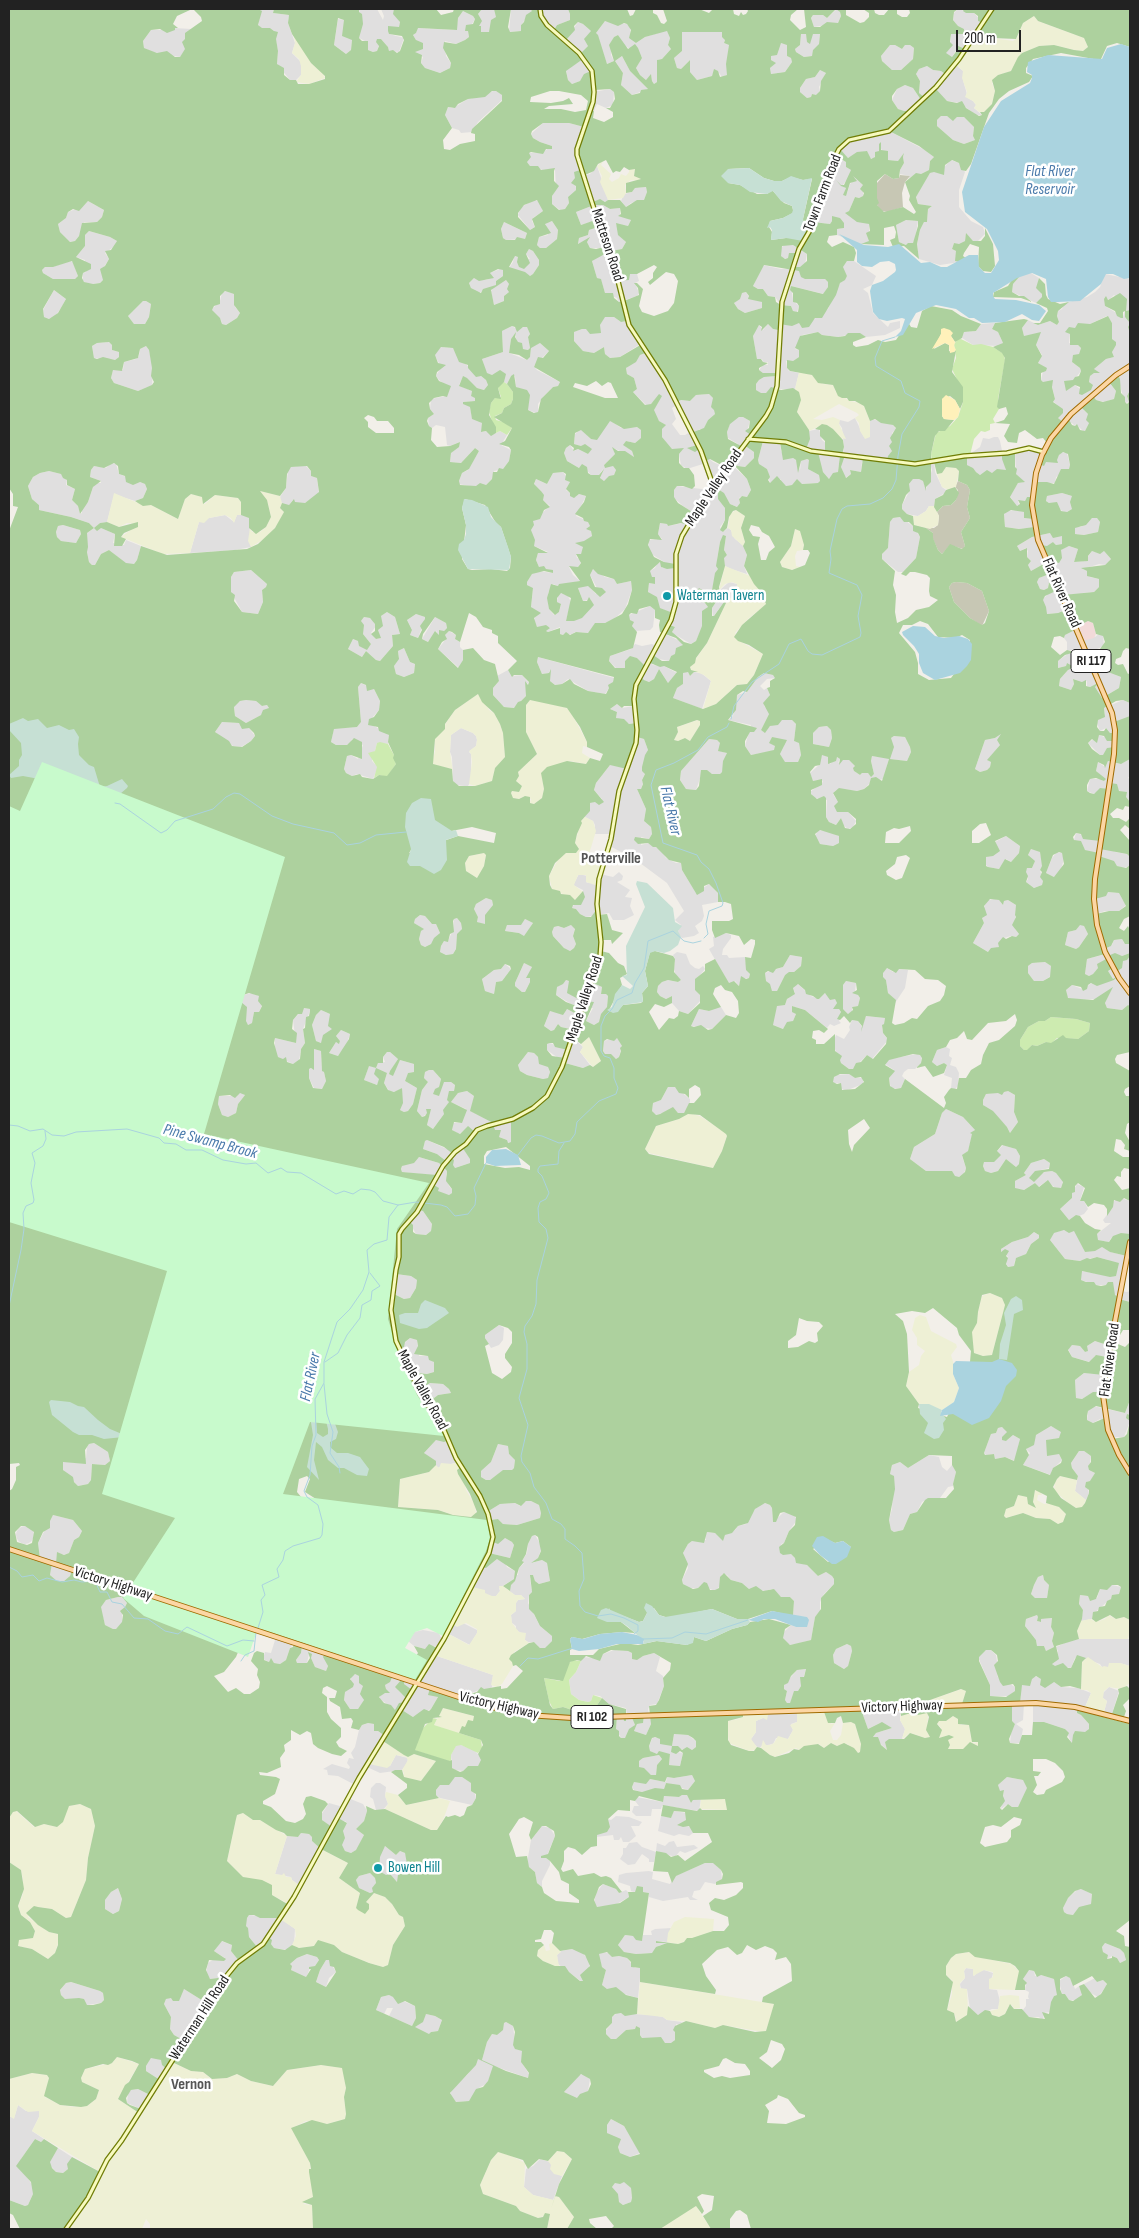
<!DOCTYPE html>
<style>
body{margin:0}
#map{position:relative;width:1139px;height:2238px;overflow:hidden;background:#f2efe9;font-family:"Sofia Sans Condensed",sans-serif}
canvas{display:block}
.frame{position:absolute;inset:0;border:10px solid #222;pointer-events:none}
.scale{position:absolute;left:956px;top:30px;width:65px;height:22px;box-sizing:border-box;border:2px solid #222;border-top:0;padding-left:6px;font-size:15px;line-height:18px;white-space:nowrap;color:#222;-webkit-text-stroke:4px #fff;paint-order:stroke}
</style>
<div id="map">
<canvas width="1139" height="2238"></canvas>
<div class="frame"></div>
<div class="scale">200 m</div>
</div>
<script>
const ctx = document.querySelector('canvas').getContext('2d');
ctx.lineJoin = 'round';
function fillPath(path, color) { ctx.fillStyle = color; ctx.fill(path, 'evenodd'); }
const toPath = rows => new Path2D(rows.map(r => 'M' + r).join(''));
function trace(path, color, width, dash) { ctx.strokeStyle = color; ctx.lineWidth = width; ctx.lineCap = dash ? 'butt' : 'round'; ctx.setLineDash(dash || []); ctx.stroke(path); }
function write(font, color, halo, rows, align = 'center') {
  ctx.font = font + ' "Sofia Sans Condensed",sans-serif'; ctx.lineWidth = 5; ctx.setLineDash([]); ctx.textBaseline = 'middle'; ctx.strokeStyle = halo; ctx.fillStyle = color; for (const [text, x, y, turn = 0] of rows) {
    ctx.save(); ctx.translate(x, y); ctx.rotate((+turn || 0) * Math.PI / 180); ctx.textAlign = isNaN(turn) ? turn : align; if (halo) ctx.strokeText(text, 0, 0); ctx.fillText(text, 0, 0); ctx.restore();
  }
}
fillPath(toPath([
 [274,9,273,13,289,15,288,23,295,43,292,53,301,62,301,75,296,80,290,80,277,64,278,51,274,31,270,28,261,28,258,25,261,11,258,9],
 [359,9,377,9,383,20,384,16,381,9,394,9,400,22,399,27,389,34,404,38,399,52,389,51,388,47,381,39,377,51,373,52,368,50,365,41,359,38,361,24],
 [482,9,494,9,496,11,496,17,490,32,481,32,479,26,478,14],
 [511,9,530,9,532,11,521,25,521,31,509,32],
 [540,9,568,9,570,14,570,20,557,25,554,30,541,16],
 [837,9,840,12,841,16,838,23,814,27,811,18,813,15,823,15,827,18],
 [958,9,974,13,983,23,966,49,958,47,952,57,947,56,945,52,950,48,951,34,964,34,953,20,954,13],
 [463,11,473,16,475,19,468,31,469,37,465,40,456,44,445,41,446,56,451,63,450,68,440,73,425,68,421,63,423,57,415,53,416,40,413,35,416,33,417,28,456,30,458,18],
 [338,19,345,20,352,40,351,50,346,54,334,45],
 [605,21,627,24,630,27,631,37,636,43,645,37,667,30,670,38,668,45,671,49,662,59,657,60,657,82,654,84,652,81,651,75,646,80,640,75,636,68,642,57,624,45,618,35,614,37,611,43,611,55,614,61,607,64,596,33],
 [578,22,583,24,591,31,588,46,580,54,566,40],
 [175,28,191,29,185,51,180,57,152,52,144,48,143,41,151,30,164,30],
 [681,32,722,32,725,40,724,43,729,45,727,75,722,77,719,73,713,74,712,76,697,80,690,72,690,60,681,69,677,68,674,58,682,51],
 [801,34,806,34,807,37,813,34,820,34,819,44,812,56,804,57,796,52,795,49,800,45],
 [781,43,787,44,787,56,791,58,792,62,785,72,771,74,770,68,775,63,771,60,771,56,766,60,759,59,757,55,760,50,766,47,771,50,772,56],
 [890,45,895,45,902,49,905,45,910,45,914,48,913,59,901,70,892,70,882,61,881,56],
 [622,56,630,71,648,89,632,95,621,85,623,73,615,61],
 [583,59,591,71,580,81,572,84,568,80,566,70],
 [955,64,963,71,963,80,968,98,973,101,976,105,974,108,982,115,976,115,960,103,947,101,942,97,924,97,919,93,920,81,916,74,919,69,927,66,933,70,941,71,945,74],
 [820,70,826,73,819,87,820,91,816,96,812,94,811,97,807,98,800,92,800,88,806,79,815,77],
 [905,85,913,88,921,100,908,111,903,111,898,109,892,100,897,89],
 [610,89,614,92,613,105,606,108,597,104,594,111,592,110,594,90,599,91],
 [493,91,496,91,503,95,502,100,478,122,472,132,461,133,459,130,452,128,445,115,448,107,453,108,468,99,482,96],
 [941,116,947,116,954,120,957,117,964,117,974,127,973,136,975,140,964,144,953,140,937,126,937,120],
 [543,123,569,123,584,127,577,149,583,169,575,174,576,190,568,197,569,203,565,209,560,210,552,204,552,196,556,189,555,169,542,170,535,166,530,166,527,162,529,153,543,152,552,146,540,142,533,138,531,134],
 [889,131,925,150,934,157,930,161,929,170,921,174,916,174,908,179,910,176,900,174,900,170,904,163,903,157,904,154,898,161,888,160,880,147,879,151,873,159,869,158,866,151,848,158,839,149,848,140],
 [835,156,846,162,846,167,851,170,850,176,842,186,846,188,844,195,847,193,850,184,853,181,853,176,863,185,863,196,859,198,855,197,849,211,846,213,869,224,869,241,867,243,861,244,837,235,837,229,844,228,832,221,830,224,813,222],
 [951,160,959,163,965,172,959,190,959,207,971,221,983,227,985,234,977,242,973,241,966,235,965,241,959,245,954,243,952,249,956,251,960,262,940,265,919,259,917,244,920,230,924,222,927,222,928,209,932,206,918,204,916,196,930,173,945,166],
 [597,166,607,195,608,200,606,202,600,200,593,202,585,175,590,174],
 [646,187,647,192,644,200,631,203,626,207,621,201,624,194,632,192,635,188],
 [534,200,539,201,543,211,533,218,532,221,535,227,530,230,518,215,521,207],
 [88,201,104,210,102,217,97,222,84,222,79,236,75,241,69,242,60,232,58,224,66,218,68,212,83,206],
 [594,205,603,205,610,209,620,208,620,215,631,220,628,226,616,224,622,238,626,242,622,249,611,251,604,248,590,248,587,242,589,239,578,244,579,238,588,235,589,230,600,226,594,221,581,225,576,212],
 [906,220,918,221,915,239,913,243,906,245,899,242,896,225],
 [552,221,558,230,557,239,546,248,540,248,537,245,539,237,548,235,545,223],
 [504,222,527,233,525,239,506,240,503,238,501,229],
 [89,231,110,237,117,241,115,246,105,253,109,259,104,267,103,280,100,283,93,284,87,284,83,281,83,273,86,272,85,260,76,257,85,246,85,235],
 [784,245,793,245,807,254,805,264,800,267,793,267,790,253,788,258,784,259,781,256,780,249],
 [529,249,533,251,539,260,539,265,533,274,530,276,509,268,513,262,514,256,530,259,526,254],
 [611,254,628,276,630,274,637,274,639,281,635,283,639,293,637,296,619,302,617,298,605,293,601,280,597,278,592,261,597,256],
 [70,261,73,262,78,276,75,279,53,279,43,273,42,270,45,267,52,267],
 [847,261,854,261,876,276,872,285,863,289,868,293,873,313,888,327,890,323,900,321,900,328,885,335,866,337,857,333,838,337,822,335,818,332,802,335,795,349,799,350,799,357,793,361,786,361,787,368,789,371,799,373,795,389,770,389,766,393,760,393,756,390,756,384,759,380,764,377,777,376,763,373,759,370,764,364,768,365,768,362,763,362,762,359,757,359,753,336,755,331,759,325,763,330,768,324,773,329,778,330,779,324,785,325,799,323,802,328,828,309,840,283,847,276,842,268],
 [763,265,781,269,792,269,799,271,803,277,825,279,828,282,828,287,824,294,791,286,793,300,799,306,797,312,793,311,791,306,781,305,775,297,768,296,763,289,758,289,753,286],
 [500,269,503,270,503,276,496,281,496,286,506,280,509,284,509,292,504,296,504,301,494,305,491,292,493,287,478,293,471,288,469,283,474,278,486,280,492,278,490,273],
 [1031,273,1039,278,1038,285,1042,294,1042,299,1036,303,1012,292,1013,284,1020,276],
 [1105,274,1130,279,1130,310,1126,311,1125,306,1114,295,1110,299,1105,300,1105,306,1123,317,1125,311,1130,323,1128,327,1130,334,1130,390,1127,396,1129,402,1125,403,1119,382,1111,385,1116,391,1114,399,1105,402,1096,400,1084,410,1088,414,1089,423,1085,431,1083,431,1076,424,1075,426,1072,423,1063,422,1058,418,1059,407,1053,401,1055,399,1051,382,1043,382,1041,380,1044,367,1038,363,1042,355,1036,345,1038,338,1036,335,1024,336,1022,328,1028,320,1038,325,1050,321,1057,325,1059,322,1057,316,1058,311,1062,309,1065,303,1087,297,1095,292,1100,287],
 [1107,316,1112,323,1112,339,1115,342,1112,352,1114,357,1106,359,1094,369,1095,372,1090,376,1089,382,1092,387,1090,390,1080,389,1075,385,1066,390,1081,371,1080,368,1072,362,1074,357,1079,354,1081,348,1078,345,1069,343,1070,334,1066,331,1075,328,1080,324,1090,324],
 [54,290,66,299,61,308,54,318,49,319,44,317,43,310],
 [226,291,234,294,235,307,240,313,237,318,226,325,222,324,221,320,211,310,220,301,222,293],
 [746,292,749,297,763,302,762,308,745,313,738,309,734,303,742,293],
 [143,301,146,301,151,304,149,317,145,324,134,324,128,316],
 [604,317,614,317,621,322,627,321,642,343,620,357,610,358,605,354,604,347,594,353,583,351,574,341,573,332,582,329,600,329,600,325],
 [992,323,995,323,992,329,998,332,1003,343,999,346,973,345,962,338,964,332,976,331,981,324],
 [512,326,517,329,527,326,530,334,528,337,530,348,528,350,523,349,517,342,515,334,511,339,509,353,527,360,530,356,531,347,540,343,549,351,534,366,537,370,560,382,558,386,553,387,544,396,538,404,538,412,536,413,528,410,528,399,525,391,516,387,515,376,511,376,507,384,504,382,505,374,499,371,497,374,491,375,485,372,483,362,482,359,503,352,502,331],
 [109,342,112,345,112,350,119,352,119,357,115,360,94,358,92,346,97,343],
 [146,346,149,350,153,368,152,386,138,391,114,383,111,378,113,370,123,370,124,362,136,359,139,356,140,349],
 [441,347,453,348,464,363,486,380,488,385,484,390,477,388,463,377,459,385,472,391,471,396,475,397,475,401,463,402,470,407,472,417,482,423,482,432,486,431,494,434,500,431,507,435,501,445,511,450,509,461,503,469,494,471,492,479,486,485,476,487,458,484,462,473,468,470,479,451,475,448,461,463,450,462,451,453,460,442,450,446,447,445,445,427,436,425,432,428,429,426,428,418,434,414,430,409,431,399,446,396,450,389,439,380,436,376,441,367,434,354],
 [648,352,681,400,690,401,696,395,709,394,713,398,715,414,708,420,704,429,699,429,697,445,689,448,699,449,713,462,726,468,730,463,747,479,751,490,747,497,742,496,739,498,740,503,737,507,730,504,724,495,713,486,706,463,687,469,681,465,679,454,683,449,672,449,669,447,662,437,662,429,665,425,659,421,654,413,654,409,659,400,657,398,650,405,646,405,633,392,637,389,634,378,627,374,626,368,640,355],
 [677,405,690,432,685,435,680,435,672,424,676,419,672,408],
 [739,417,743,417,750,421,747,431,751,435,747,447,754,452,754,458,745,467,738,466,731,462,738,444,728,438,727,432,730,423],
 [855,418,864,437,870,436,868,426,869,421,872,419,893,425,896,429,892,433,892,451,888,461,862,462,861,472,850,470,851,474,845,478,841,467,844,447,842,428,838,422,840,420,848,422],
 [610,420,621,428,637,427,641,430,641,438,635,443,626,441,624,445,632,451,634,457,613,448,615,454,604,465,613,466,616,470,614,475,604,481,600,479,603,469,599,475,591,475,582,465,579,468,567,461,564,453,566,448,570,445,574,451,578,449,588,454,591,449,574,444,575,434,581,429,591,439],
 [819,429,822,440,840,455,838,472,829,479,823,472,818,458,806,449,809,431],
 [994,437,998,437,1000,441,1006,470,992,473,985,472,980,475,967,465,967,456,980,447,983,438,989,439],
 [763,441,780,442,781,451,788,458,793,458,797,461,800,470,801,461,806,459,809,460,810,470,819,475,820,481,819,483,801,484,797,480,792,485,786,486,781,482,781,479,770,483,767,469,759,465,758,460],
 [1029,449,1056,460,1061,452,1067,453,1070,465,1069,469,1056,477,1055,483,1039,483,1032,497,1027,497,1025,501,1018,501,1019,505,1016,506,1010,496,1018,483,1023,482,1016,474,1015,451],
 [934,462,935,472,942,487,946,490,945,493,935,499,934,506,929,506,926,511,918,516,907,514,902,509,902,505,909,492,909,484,913,479,919,479,923,481,926,489,932,470,930,463],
 [111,463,116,464,119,474,145,484,147,489,143,498,135,501,116,495,114,496,107,522,100,523,97,526,115,534,113,543,124,545,126,540,141,546,137,560,134,564,126,564,109,550,101,554,95,565,92,565,89,562,87,552,87,533,94,528,89,523,71,517,39,510,39,505,32,499,28,486,33,477,40,473,49,471,61,474,67,480,66,485,75,489,72,500,78,506,80,514,82,513,82,508,88,502,93,487,95,483,101,483,101,481,90,477,91,470,94,466,106,468],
 [305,465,311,471,311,476,317,478,319,494,305,503,295,503,293,500,289,505,285,506,280,501,280,497,286,488,288,470,291,467],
 [563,472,570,482,566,490,575,497,579,494,586,496,576,516,588,521,590,526,588,529,591,531,592,536,581,545,584,547,581,554,576,555,577,558,581,559,580,564,578,567,569,567,573,575,580,581,558,586,553,584,548,593,549,609,554,615,559,612,561,605,557,602,558,594,561,593,568,596,571,602,566,621,574,621,591,599,583,601,578,588,581,586,588,585,596,594,597,588,590,575,593,569,605,577,614,579,617,584,631,581,632,590,625,609,614,619,605,623,596,623,588,633,575,632,572,634,563,635,560,634,560,627,548,632,546,631,550,627,537,627,534,620,537,612,531,607,533,589,527,585,527,582,532,574,538,571,553,573,553,571,539,567,536,560,538,553,548,552,534,546,531,530,533,521,550,506,543,500,541,491,534,485,536,479,547,484,553,473],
 [677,486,702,489,708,492,711,488,718,494,725,508,725,520,720,527,723,532,728,528,731,530,735,539,743,545,747,555,744,566,747,574,731,569,725,566,724,562,724,557,727,555,724,550,726,536,720,542,717,560,718,569,712,590,707,593,698,589,694,595,688,595,705,603,708,607,701,630,696,641,691,644,674,634,672,632,675,627,669,624,668,612,660,608,648,592,649,583,655,584,650,574,650,571,655,568,657,564,661,562,662,568,674,568,653,555,648,549,649,540,662,539,658,534,660,523,667,524,668,526,683,523,694,513,683,506,674,498,674,490],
 [1062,493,1072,496,1072,509,1067,512,1064,512,1046,501,1047,496],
 [1016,510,1024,512,1024,518,1033,519,1035,527,1019,529,1005,527,1004,514,1007,511],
 [225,515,234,522,237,515,246,515,249,518,251,547,235,550,190,553,199,522,209,518],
 [900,517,913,526,920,537,916,558,903,572,898,572,882,559,882,554,888,548,890,522,893,518],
 [1092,518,1097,518,1100,522,1098,532,1084,535,1075,534,1075,527,1081,527],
 [63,525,80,530,81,534,76,543,61,541,57,537,56,532,58,526],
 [1050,533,1062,536,1062,544,1056,545,1053,542,1047,562,1031,571,1028,565,1031,561,1027,557,1028,551,1026,548,1020,551,1017,546,1032,537],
 [1069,546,1078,549,1074,562,1085,561,1092,551,1100,553,1104,551,1111,559,1105,565,1099,564,1083,569,1087,571,1090,577,1099,579,1099,587,1094,592,1083,593,1068,609,1058,613,1046,614,1042,600,1057,585,1052,588,1048,583,1048,588,1044,590,1040,589,1037,582,1039,578,1052,573,1048,565,1062,549],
 [251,570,267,584,266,587,262,590,263,602,258,614,242,612,231,592,231,577,234,572],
 [729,582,737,584,736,595,726,603,724,602,713,617,712,608,720,596,720,590],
 [650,606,655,610,653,627,650,630,635,631,632,626,633,623,628,618,629,615],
 [387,612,395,617,400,634,392,635,393,646,380,661,376,660,366,651,362,657,348,649,353,639,358,641,367,649,371,644,363,634,361,621,364,617,370,618,374,621,376,626,371,633,376,639,380,638,378,630,381,616],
 [416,614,425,617,425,619,418,638,410,635,412,630,407,620],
 [435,617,446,623,447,628,439,636,436,631,428,642,422,639],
 [1077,629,1095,637,1099,634,1103,635,1104,646,1088,653,1096,655,1105,653,1106,664,1116,675,1121,677,1119,688,1102,698,1095,687,1100,683,1090,687,1087,686,1087,681,1082,682,1073,679,1074,684,1071,690,1059,686,1060,679,1068,670,1066,663,1066,666,1058,668,1058,661,1073,650,1067,650,1067,642,1064,638,1065,635],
 [449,631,456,635,455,639,460,642,460,647,463,650,463,660,459,668,438,649,446,639,445,635],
 [665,634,682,642,683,645,675,655,671,656,669,661,659,659,652,665,664,666,677,673,668,683,659,669,654,679,649,682,644,680,640,676,641,664,637,658,630,657,625,661,625,668,616,668,609,661,610,656,631,649,635,644,642,646,652,644,657,647],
 [404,648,410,662,415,664,414,673,404,677,396,674,394,666,399,657,398,651],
 [538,657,614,678,613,682,605,694,588,691,568,679,562,684,555,685,550,681,550,670,549,673,542,674,537,662],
 [508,670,513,676,522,675,529,683,526,684,526,696,514,708,504,707,493,695,493,688,499,681,497,676],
 [685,672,688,672,690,676,694,672,701,673,711,681,702,709,673,698,677,688,683,684,683,673],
 [764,673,773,675,776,678,767,679,760,686,764,690,767,688,770,695,764,706,769,710,769,714,761,730,765,732,770,726,782,720,792,720,796,724,794,741,799,742,801,755,798,762,785,763,780,754,784,746,772,737,770,743,776,746,774,751,751,755,745,746,751,725,728,720,733,716,737,695,747,692,758,677],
 [361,683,374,689,380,701,379,710,372,718,371,724,389,735,388,744,377,743,375,751,372,753,372,761,378,767,373,779,357,774,352,776,346,773,344,769,347,756,351,755,358,759,363,745,352,739,351,743,347,745,336,745,331,742,334,728,357,727,361,722,358,687],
 [246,700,256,701,262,706,267,705,269,708,261,715,246,723,235,716,234,706,240,701],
 [1123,700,1130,703,1130,716,1124,720,1115,733,1110,733,1106,728,1100,731,1097,723,1098,720,1105,714,1104,708],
 [617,704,622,708,634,706,636,723,629,724,616,718,617,712,610,709],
 [222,722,239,723,244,728,249,728,255,736,251,741,241,747,233,746,215,732],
 [827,726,831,730,832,738,829,747,813,744,813,733,819,727],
 [461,728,473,733,476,736,477,740,476,746,469,752,471,754,471,781,468,786,464,786,456,785,453,781,452,757,450,752,451,735],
 [1001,734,1000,745,988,760,991,762,990,767,987,770,980,772,975,769,985,740,995,738],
 [1099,735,1115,741,1115,747,1104,755,1100,755,1088,743],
 [894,736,905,737,910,747,911,752,907,761,889,759,883,779,871,782,864,789,857,791,843,789,835,791,833,794,838,802,840,812,848,812,856,821,853,827,848,829,843,825,841,818,836,825,829,822,826,817,827,800,814,798,810,792,823,782,822,780,813,781,810,773,819,765,822,754,828,757,830,764,837,757,840,759,838,763,843,760,849,760,855,766,854,771,860,775,862,773,868,773,871,776,874,774,871,761,872,756,890,758,891,738],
 [637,737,644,739,648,750,643,766,645,774,642,780,643,783,641,789,637,789,646,809,644,821,651,827,652,834,649,839,641,837,641,845,648,843,661,850,666,858,676,863,681,863,682,870,696,893,709,884,718,893,718,902,702,905,704,916,702,921,695,926,699,933,694,936,682,938,679,936,678,931,681,925,675,920,684,911,667,883,636,860,608,845,611,834,595,834,595,825,593,821,585,817,590,803,602,799,594,790,596,783,610,765],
 [709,739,717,740,720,743,721,751,727,753,722,772,720,774,712,774,703,770,696,790,686,789,680,780,681,771],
 [1130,759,1130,775,1128,778,1130,779,1130,802,1117,788,1103,790,1094,794,1087,791,1090,779,1104,779,1096,771,1098,762,1105,767,1108,761,1120,764],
 [818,830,828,831,839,836,839,843,833,846,820,844,815,837],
 [1076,833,1101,841,1115,852,1127,854,1130,857,1130,866,1123,868,1117,866,1114,862,1085,850,1074,840],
 [1006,836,1020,846,1019,853,1011,862,1006,859,999,869,988,867,986,865,986,857,999,851,995,842],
 [1031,849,1038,850,1040,852,1043,866,1040,870,1043,881,1042,885,1034,888,1026,882,1028,879,1025,872,1027,868,1032,868,1034,863,1028,855],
 [1057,852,1062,853,1064,859,1061,869,1064,892,1060,899,1049,893,1054,877,1046,873,1052,858],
 [619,872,623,876,622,880,617,882,630,890,625,897,632,898,630,906,634,915,624,920,613,920,609,913,586,917,580,914,576,909,572,908,571,906,575,905,583,895,583,890,573,885,579,874,587,876,586,882,588,883,600,874,613,877],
 [1108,892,1119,893,1126,905,1119,911,1105,911,1096,914,1095,899],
 [486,898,492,900,493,905,489,911,485,925,477,922,478,917,474,909,476,904],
 [995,899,999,900,1003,905,1004,901,1008,900,1016,905,1015,929,1019,934,1016,937,1011,936,1004,938,999,947,988,952,973,943,984,923,982,918,985,904,988,900],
 [420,915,425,916,431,923,436,924,440,933,431,944,425,947,421,945,419,939,421,931,423,929,414,923,415,919],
 [457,918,461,923,462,929,457,936,456,949,453,954,446,955,440,952,441,946,444,941,448,941,453,930,454,919],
 [525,919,533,923,524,937,519,933,505,931,507,925,520,925],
 [1080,924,1084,926,1088,934,1079,947,1076,949,1065,945,1068,932,1076,930],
 [571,925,575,928,573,936,576,944,574,948,570,951,566,950,553,936,552,932,554,927,558,926,564,928],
 [726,933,731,935,731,938,723,949,722,955,727,955,729,958,745,957,747,970,750,974,749,978,741,979,739,986,735,981,729,984,709,949,714,946,713,937],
 [1122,939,1124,943,1130,944,1130,953,1122,956,1110,955,1093,974,1089,976,1085,974,1087,959,1102,955,1104,949,1112,945,1114,940],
 [677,952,686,954,690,964,695,968,699,969,703,966,705,969,696,980,697,991,700,995,701,1000,688,1014,679,1011,672,1003,672,996,666,999,660,996,657,992,658,986,662,982,668,980,678,982,681,980,676,976,674,969,675,959,673,955],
 [790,955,802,957,801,966,794,972,785,975,777,991,772,991,766,981,765,973,783,967],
 [1130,956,1130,1006,1128,1005,1122,1010,1107,1008,1105,1003,1112,988,1097,999,1072,1000,1067,997,1066,990,1072,985,1082,989,1092,983,1114,980,1118,978,1113,979,1108,971,1121,966,1123,961],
 [1045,962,1051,966,1051,976,1043,981,1034,981,1028,973,1028,966,1032,963],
 [524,963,532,967,527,978,530,978,530,982,525,992,522,992,515,986,515,983],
 [505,964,511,969,502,981,496,982,494,994,485,991,482,979,494,970,501,969],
 [887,968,893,972,898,969,908,970,905,988,895,1003,895,1000,888,993,886,980,883,978,883,972],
 [566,980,569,981,569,988,582,994,591,982,602,987,601,994,606,994,608,996,607,1007,599,1022,594,1025,586,1021,593,1008,582,1008,571,1004,556,995,557,987],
 [846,981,856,983,855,991,860,998,858,1006,852,1007,852,1012,848,1014,843,1009,843,985],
 [798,984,811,996,819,999,825,993,835,999,837,1003,834,1009,839,1009,841,1012,839,1021,841,1023,834,1026,830,1024,827,1028,805,1010,792,1006,796,1014,793,1021,783,1029,773,1025,772,1022,777,1005,785,1005,787,999,795,993,793,988,794,985],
 [252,993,259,996,262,1005,259,1012,254,1012,252,1023,248,1025,246,1023,241,1002,243,995],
 [716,1007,721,1007,726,1015,712,1029,691,1026,699,1009,709,1011],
 [304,1008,310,1009,310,1011,303,1029,305,1043,301,1049,299,1061,293,1064,278,1057,273,1062,266,1061,256,1047,256,1043,261,1041,275,1053,275,1038,296,1043,293,1020],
 [567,1009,580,1016,575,1030,561,1027,558,1024,554,1030,551,1031,544,1026,550,1011,557,1012],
 [321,1010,330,1014,333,1029,321,1043,316,1041,312,1025,316,1015],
 [866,1016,885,1018,884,1024,882,1026,883,1033,888,1040,872,1059,867,1055,853,1069,849,1069,841,1063,834,1047,834,1040,836,1035,844,1039,850,1030,849,1027,852,1020,858,1021,862,1027],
 [341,1030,350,1034,346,1046,338,1056,329,1053,336,1042,339,1043,340,1041,336,1036],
 [617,1037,622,1046,619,1057,616,1059,605,1054,603,1051,604,1041],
 [573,1038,583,1047,580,1052,590,1065,588,1067,583,1068,565,1063,547,1050,547,1044,550,1043,561,1048],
 [946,1047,950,1049,949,1056,952,1058,950,1065,956,1067,959,1073,958,1086,954,1090,951,1088,952,1078,944,1075,947,1065,944,1063,937,1066,932,1062,937,1050],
 [314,1049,321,1051,322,1070,324,1072,326,1081,322,1089,314,1088,309,1078,308,1069,313,1068],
 [387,1052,390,1052,398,1059,389,1074,394,1071,400,1060,414,1064,414,1072,408,1073,405,1081,417,1088,413,1104,408,1111,404,1112,400,1110,402,1088,396,1092,389,1091,384,1083,387,1073,377,1075,380,1079,377,1085,364,1080,369,1065,376,1068,378,1063,385,1062,383,1057],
 [528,1052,534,1053,548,1067,550,1072,548,1078,543,1079,527,1075,520,1071,518,1065],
 [917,1054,922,1056,921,1063,915,1069,908,1069,904,1072,902,1076,905,1079,901,1088,891,1089,889,1078,894,1070,885,1064,889,1059],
 [429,1070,433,1070,441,1079,439,1087,433,1094,443,1082,451,1082,455,1085,454,1091,450,1092,449,1102,444,1114,433,1129,427,1125,430,1112,422,1117,417,1111,422,1090,428,1082,424,1078,425,1072],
 [849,1074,855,1078,863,1078,863,1084,845,1091,841,1088,840,1083,833,1083,833,1078,837,1075],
 [668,1087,675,1087,690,1099,690,1102,684,1113,678,1113,675,1110,655,1115,652,1111,653,1103,661,1100],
 [467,1091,474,1096,471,1111,495,1124,511,1120,511,1142,507,1143,507,1140,499,1137,498,1130,494,1130,493,1124,474,1132,467,1128,459,1134,452,1130,453,1123,460,1123,466,1109,451,1102,458,1093],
 [1008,1091,1015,1095,1014,1112,1018,1122,1010,1133,1007,1127,983,1105,983,1100,986,1094],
 [240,1092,245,1095,238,1104,236,1113,228,1117,222,1115,218,1104,219,1096,233,1096],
 [946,1109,963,1117,975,1130,971,1133,973,1133,968,1151,962,1156,966,1168,964,1173,959,1177,955,1177,952,1172,926,1171,910,1159,914,1147,935,1134,942,1113],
 [427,1140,447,1149,462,1147,471,1159,470,1163,455,1168,437,1154,423,1149,425,1141],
 [1003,1145,1016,1149,1020,1156,1019,1164,1016,1167,1006,1159,998,1171,991,1173,985,1171,983,1166,984,1162,988,1161],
 [419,1157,439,1163,447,1171,446,1175,449,1186,452,1189,452,1193,449,1195,441,1194,438,1191,438,1188,432,1184,429,1175,402,1172,401,1169,402,1166],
 [1044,1159,1050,1163,1049,1168,1041,1170,1030,1177,1037,1177,1044,1172,1052,1171,1056,1173,1063,1181,1061,1189,1054,1187,1047,1181,1038,1187,1035,1183,1024,1190,1015,1189,1015,1181,1026,1175,1024,1173,1031,1163],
 [1077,1184,1084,1187,1080,1201,1084,1201,1088,1209,1084,1214,1069,1220,1060,1209,1072,1198,1072,1193],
 [1121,1198,1130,1201,1130,1234,1111,1238,1109,1242,1097,1240,1097,1234,1111,1223,1105,1223,1103,1220,1112,1208,1113,1202,1117,1199,1120,1201],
 [418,1210,423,1211,432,1224,431,1231,426,1235,416,1234,409,1221],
 [1062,1230,1075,1231,1085,1252,1102,1247,1111,1252,1127,1256,1130,1242,1130,1262,1127,1261,1121,1291,1127,1292,1130,1291,1130,1302,1119,1299,1106,1285,1096,1285,1081,1280,1081,1271,1111,1276,1112,1275,1108,1260,1097,1257,1080,1261,1065,1259,1050,1240,1053,1233],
 [1034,1232,1039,1235,1039,1238,1031,1244,1026,1254,1015,1260,1014,1266,1008,1267,1006,1263,1008,1257,1003,1251,1001,1252,1001,1249,1012,1242,1028,1237],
 [395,1274,411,1276,417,1280,416,1288,410,1298,404,1299,394,1294],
 [499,1325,504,1328,503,1340,499,1345,491,1348,485,1338,485,1335],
 [410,1338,417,1340,419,1356,428,1356,434,1362,434,1372,427,1374,418,1373,413,1375,399,1348],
 [1095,1341,1110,1346,1107,1357,1095,1356,1090,1362,1072,1357,1068,1349,1072,1345,1080,1346,1085,1352,1087,1351,1087,1346],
 [1084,1373,1104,1374,1103,1392,1091,1394,1082,1399,1076,1398,1075,1380],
 [430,1383,443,1384,449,1389,451,1393,438,1395,434,1398,422,1396,420,1389],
 [1130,1400,1130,1415,1127,1414,1130,1421,1124,1437,1116,1437,1111,1439,1100,1419,1093,1423,1087,1420,1088,1411,1093,1406,1125,1413],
 [1051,1426,1061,1431,1061,1435,1059,1438,1047,1440,1051,1454,1059,1454,1062,1460,1052,1470,1051,1475,1023,1465,1030,1453,1026,1449,1036,1435],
 [1002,1427,1007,1430,1006,1441,1013,1435,1020,1439,1015,1461,1005,1457,995,1459,994,1454,986,1455,984,1453,991,1434,996,1433,998,1428],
 [436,1440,448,1440,458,1462,437,1468,424,1453],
 [94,1443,108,1452,110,1461,105,1465,92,1464,91,1480,88,1484,78,1486,63,1470,63,1462,71,1462,86,1458,87,1447,89,1444],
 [498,1444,508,1446,509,1454,515,1460,514,1468,512,1470,504,1470,490,1480,486,1480,481,1477,481,1471,491,1462],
 [1079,1451,1084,1451,1091,1456,1089,1470,1095,1473,1091,1481,1086,1482,1089,1493,1086,1500,1075,1491,1078,1476,1072,1468,1071,1463],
 [929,1455,939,1457,942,1467,947,1471,952,1465,953,1466,956,1472,953,1486,948,1487,940,1498,930,1498,922,1502,917,1512,910,1514,903,1530,894,1532,891,1530,889,1520,892,1509,893,1487,894,1477,890,1474,892,1465,900,1462,908,1468],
 [526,1501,531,1501,539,1505,541,1513,540,1518,517,1525,503,1524,498,1519,490,1520,487,1512,500,1504,515,1503,520,1506],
 [765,1503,770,1505,772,1508,773,1522,784,1512,794,1515,797,1520,789,1531,784,1543,781,1544,785,1554,791,1554,801,1563,807,1565,818,1576,826,1572,832,1576,834,1579,834,1584,824,1594,820,1602,820,1612,815,1617,811,1640,796,1644,790,1645,786,1643,783,1638,783,1633,791,1625,796,1627,807,1617,793,1616,794,1601,790,1597,781,1597,771,1589,766,1591,749,1589,742,1583,731,1580,727,1575,722,1574,720,1586,715,1591,701,1585,698,1588,689,1588,683,1584,682,1580,688,1568,683,1553,688,1544,692,1541,706,1540,705,1536,707,1532,715,1533,724,1537,725,1535,735,1530,738,1526,746,1524,757,1506],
 [53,1515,73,1520,82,1531,79,1537,74,1540,69,1553,64,1555,57,1553,58,1558,72,1570,70,1576,64,1581,57,1581,50,1575,51,1568,40,1559,38,1543],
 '16 1535a9 9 0 1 1 18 0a9 9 0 1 1-18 0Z',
 [535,1535,542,1547,538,1558,532,1563,542,1560,547,1563,550,1581,539,1584,535,1581,533,1575,530,1578,532,1592,529,1595,528,1603,540,1626,552,1636,552,1641,546,1648,540,1648,534,1642,528,1642,525,1640,525,1635,516,1630,516,1626,512,1623,511,1615,516,1611,516,1603,518,1600,525,1599,521,1595,515,1595,510,1592,510,1586,514,1579,499,1588,500,1591,496,1596,488,1596,472,1587,482,1567,486,1568,497,1559,504,1562,507,1567,515,1571,516,1575,518,1575,519,1568,524,1563,522,1561,527,1553,528,1544,532,1536],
 [505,1538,512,1542,514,1545,510,1558,489,1553,493,1542],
 [1043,1575,1044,1580,1049,1585,1047,1598,1035,1598,1031,1594,1034,1585,1038,1577],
 [1112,1585,1121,1587,1119,1594,1114,1596,1093,1614,1092,1619,1081,1621,1083,1610,1079,1605,1080,1595,1088,1596,1090,1600,1097,1598,1100,1589],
 [118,1597,122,1597,127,1603,122,1613,122,1623,116,1629,113,1629,105,1625,100,1607,106,1600],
 [1037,1615,1039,1617,1037,1621,1040,1622,1041,1619,1052,1618,1051,1627,1054,1633,1052,1641,1054,1647,1046,1651,1044,1646,1037,1646,1036,1640,1025,1626,1026,1619],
 [463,1623,477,1630,477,1633,470,1645,447,1633,452,1624],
 [423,1630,439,1633,442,1640,438,1648,434,1646,425,1649,414,1646,408,1641,410,1633],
 [276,1637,294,1643,290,1648,286,1660,280,1664,274,1663,271,1659,269,1662,263,1659,265,1652,271,1653],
 [1079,1639,1130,1639,1130,1666,1120,1663,1109,1663,1109,1668,1102,1667,1100,1664,1080,1657,1075,1658,1071,1668,1053,1666,1052,1663,1055,1662,1058,1651,1056,1647,1069,1641],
 [847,1644,851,1646,852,1651,848,1666,844,1669,834,1663,833,1655,836,1649],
 [302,1646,325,1653,324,1657,328,1666,326,1671,315,1667,309,1654,307,1663,297,1663,296,1660,301,1653],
 [614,1650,628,1651,632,1653,632,1659,654,1653,660,1657,656,1671,663,1676,664,1686,657,1704,650,1705,648,1709,649,1714,651,1715,651,1724,646,1735,634,1731,637,1724,643,1723,644,1715,632,1716,635,1725,625,1738,621,1738,616,1729,617,1716,627,1715,626,1708,609,1704,600,1696,593,1695,591,1701,588,1702,579,1700,571,1694,569,1680,576,1672,583,1657,593,1658],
 [986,1650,991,1650,996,1655,999,1675,997,1676,1015,1687,1015,1691,1008,1696,990,1696,990,1685,978,1657],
 [434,1655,493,1675,492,1687,489,1690,479,1690,469,1694,463,1692,461,1697,436,1695,438,1697,431,1709,413,1717,405,1712,395,1710,380,1699,380,1696,386,1690,385,1685,393,1675,402,1678,398,1690,402,1694,405,1680],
 [806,1669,801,1686,798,1691,794,1692,790,1703,787,1703,785,1700,787,1691,784,1689,784,1685,797,1670],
 [355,1674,359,1676,363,1686,364,1701,358,1709,350,1709,344,1700,345,1692,351,1687,351,1676],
 [1034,1676,1054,1682,1061,1687,1078,1688,1091,1693,1085,1707,1077,1708,1077,1713,1081,1715,1089,1724,1089,1729,1087,1732,1080,1733,1072,1744,1065,1729,1044,1722,1033,1722,1033,1704,1024,1704,1023,1720,1016,1724,1023,1729,1020,1743,1010,1743,1011,1733,1015,1724,1012,1722,1012,1704,1020,1703,1021,1686],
 [1109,1687,1119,1691,1112,1714,1104,1712,1107,1701,1103,1698,1103,1693],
 [900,1707,900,1720,905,1729,902,1739,896,1740,886,1745,887,1750,873,1737,876,1733,892,1728,880,1723,868,1729,863,1715,866,1708],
 [797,1710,797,1722,791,1724,793,1730,788,1739,776,1738,773,1744,762,1746,759,1748,753,1744,751,1739,756,1732,756,1721,763,1718,769,1711],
 [368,1723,374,1724,378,1731,385,1736,390,1766,396,1755,408,1758,407,1764,402,1770,380,1773,367,1767,355,1785,338,1776,328,1775,327,1770,323,1769,332,1764,349,1769,350,1767,347,1763,349,1758,354,1759,351,1753,355,1747,359,1730,362,1725],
 [674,1734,688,1735,696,1741,696,1747,692,1750,679,1749,677,1752,683,1753,680,1766,669,1765,670,1754,656,1754,650,1751,649,1746,653,1737,659,1738,661,1741,672,1746],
 [456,1745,461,1745,474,1750,481,1757,481,1762,478,1766,468,1766,463,1771,455,1770,452,1768,451,1755],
 [659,1755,662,1759,657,1765,656,1775,651,1775,639,1767,639,1761,643,1758],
 [692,1775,695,1781,688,1790,666,1783,664,1789,642,1792,634,1790,632,1787,634,1782,644,1783,650,1779,666,1782,667,1777,674,1778],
 [455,1777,462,1777,472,1783,476,1798,472,1805,440,1798,436,1795,436,1790,440,1785,447,1784],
 [1007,1777,1023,1780,1027,1784,1027,1789,1018,1807,1012,1807,1008,1804,1001,1809,1004,1791,999,1791,998,1785],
 [376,1783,380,1783,386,1787,385,1796,388,1804,382,1811,376,1810,373,1799,370,1797,371,1788],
 [682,1795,687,1795,691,1803,693,1800,701,1799,699,1811,666,1806,662,1806,661,1809,652,1809,651,1816,636,1816,632,1812,634,1806,639,1806,635,1801,637,1797,662,1802,664,1796,679,1797],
 [348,1798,363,1804,367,1811,364,1821,356,1829,364,1835,357,1850,351,1853,345,1851,341,1845,343,1831,347,1823,345,1821,332,1828,322,1820,321,1815,329,1803,343,1807],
 [674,1811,687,1813,685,1826,692,1827,693,1833,689,1836,679,1834,674,1836,658,1831,661,1816,671,1817],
 [616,1816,629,1817,642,1822,639,1826,631,1826,636,1836,629,1842,623,1842,621,1837,619,1840,614,1840,613,1835,596,1837,597,1834,603,1832,608,1819,611,1820],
 [542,1826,550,1828,555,1836,546,1858,550,1861,550,1865,542,1881,542,1887,537,1883,535,1872,529,1867,527,1863,531,1840],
 [301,1833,309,1834,312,1837,312,1841,321,1848,300,1886,292,1880,291,1877,275,1874,287,1836,298,1837],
 [674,1841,677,1847,694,1845,698,1848,685,1853,680,1851,675,1857,656,1851,657,1843,665,1846,669,1842],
 [637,1842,642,1847,656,1852,654,1862,649,1862,649,1859,642,1854,635,1864,628,1865,620,1859,623,1854,623,1848,626,1848,629,1843],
 [385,1846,396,1855,400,1851,405,1853,409,1863,411,1860,418,1860,421,1863,420,1871,413,1874,408,1870,408,1866,397,1882,391,1877,382,1874,378,1867,381,1851],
 [705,1863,714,1863,721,1870,722,1879,715,1884,705,1882,700,1890,694,1891,692,1897,698,1900,690,1900,688,1897,663,1901,649,1897,649,1893,643,1892,643,1887,634,1892,631,1891,630,1886,618,1882,619,1875,626,1873,649,1871,653,1872,652,1879,670,1884,675,1876],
 [370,1873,375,1878,376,1883,373,1892,370,1893,359,1888,356,1880,359,1876],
 [603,1884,616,1889,619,1893,626,1890,628,1892,629,1897,613,1906,597,1907,594,1903,596,1893],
 [118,1888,122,1899,119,1911,113,1914,105,1909,105,1900,111,1892],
 [1082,1889,1092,1894,1091,1904,1073,1915,1067,1914,1064,1912,1063,1908,1067,1899,1077,1890],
 [249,1915,281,1918,295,1929,294,1943,287,1950,274,1948,271,1944,258,1948,249,1937,245,1921],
 [671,1928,667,1942,656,1941,659,1943,665,1942,667,1944,660,1945,652,1953,636,1954,624,1952,618,1945,625,1935,633,1936,642,1940,643,1935,652,1935,651,1931,655,1929],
 [221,1941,232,1945,231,1951,239,1961,225,1977,210,1979,206,1974,208,1963,214,1959,225,1958,214,1951],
 [1105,1943,1120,1949,1124,1953,1126,1960,1120,1963,1117,1958,1112,1956,1107,1959,1107,1955,1103,1952,1102,1947],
 [572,1949,582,1952,590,1962,589,1968,582,1982,558,1964,557,1955,561,1951],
 [602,1952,609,1953,612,1957,619,1956,627,1958,635,1968,641,1968,638,1998,607,1989,602,1985,606,1970,602,1967,598,1955],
 [307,1954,317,1957,319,1960,315,1966,310,1968,306,1978,291,1970,290,1964,297,1958],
 [326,1960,329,1960,336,1972,329,1978,326,1987,316,1982,320,1970],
 [966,1968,973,1969,974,1976,978,1972,984,1970,993,1973,989,1989,997,1990,1000,2001,998,2009,992,2009,978,2015,970,2009,967,1989,961,1989,960,1984,965,1978,964,1971],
 [1028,1970,1034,1971,1035,1976,1041,1975,1054,1979,1057,1987,1057,1995,1054,1996,1050,2012,1044,2013,1043,2021,1039,2017,1029,2017,1022,2011,1026,2006,1026,1999,1029,1999,1028,1997,1029,1992,1025,1990,1026,1983,1023,1979],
 [345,1972,350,1973,352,1976,350,1989,345,1996,336,1992,340,1978],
 [1066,1976,1071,1978,1075,1989,1079,1986,1082,1991,1082,1995,1077,2000,1069,2000,1065,1994,1062,1995,1059,1981],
 [1095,1978,1097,1982,1103,1980,1107,1985,1098,1997,1089,1992,1084,1984],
 [71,1982,100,1991,103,1993,104,2000,101,2003,87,2005,84,2002,65,1999,61,1995,60,1990,66,1983],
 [184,1989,208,2004,185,2041,174,2035,170,2029,171,2017,164,2004,166,1999,171,1997,180,1999,179,1996],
 [389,1995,415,2006,416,2018,412,2026,389,2016,393,2008,387,2008,384,2014,376,2010,381,1997],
 [617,2013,653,2015,663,2017,667,2020,682,2022,679,2025,676,2024,676,2038,673,2043,665,2043,658,2038,642,2038,635,2026,635,2029,626,2030,616,2039,611,2039,606,2034,606,2030,612,2023,612,2017],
 [426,2014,435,2016,442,2020,438,2031,431,2032,430,2035,414,2027,418,2025],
 [506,2022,513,2026,516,2049,522,2051,522,2063,529,2074,528,2078,494,2066,487,2084,480,2087,469,2101,456,2102,450,2095,452,2089,468,2074,478,2058,482,2060,487,2042,492,2034,497,2035,504,2023],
 [151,2058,156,2058,161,2060,167,2069,160,2080,146,2071,146,2066],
 [583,2074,590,2079,588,2091,577,2099,564,2092,579,2075],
 [138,2089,150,2095,141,2109,127,2103,128,2093,131,2090],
 [18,2105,26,2111,39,2111,39,2117,32,2131,44,2139,41,2142,35,2139,21,2159,25,2174,33,2186,33,2194,28,2205,25,2206,9,2200,9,2116,14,2118],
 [611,2119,624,2126,640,2153,630,2157,620,2153,618,2147,607,2133,607,2125],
 [58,2148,72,2157,68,2169,63,2173,56,2172,50,2165,50,2160],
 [540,2159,550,2162,558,2174,562,2176,553,2200,533,2195,524,2187,526,2169,533,2166],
 [624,2181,631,2188,632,2198,631,2202,623,2205,619,2202,612,2187,615,2183]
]), '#e0dfdf');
fillPath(toPath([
 [1088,621,1093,623,1096,634,1094,638,1082,641,1076,627]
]), '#f2dad9');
fillPath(toPath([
 [885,174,893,179,899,178,900,175,910,176,905,182,902,193,903,207,888,212,881,211,877,205,877,183],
 [958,481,967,485,970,490,967,507,970,518,961,532,965,546,963,549,950,545,942,554,938,550,933,539,933,533,926,528,934,528,938,525,939,516,937,512,943,506,951,505,956,500,958,490,955,487],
 [956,582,967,583,982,591,989,611,982,626,970,618,954,602,949,587,952,583]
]), '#c7c7b4');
fillPath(toPath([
 [1034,16,1038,21,1084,38,1088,47,1083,51,1074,50,1054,45,1039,46,1022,53,1011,71,998,75,992,83,995,91,992,104,984,112,979,112,974,108,976,105,973,101,965,97,967,92,962,78,963,71,955,64,978,32,993,38,1013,41,1017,38,1023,23],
 [294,37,299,42,311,63,323,73,325,78,309,84,296,82,301,75,301,66,299,59,292,53,295,43],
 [603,161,601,165,611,174,609,179,612,182,619,178,621,174,626,176,629,172,629,170,634,168,635,170,634,175,640,178,639,181,631,180,625,185,626,193,623,198,608,200,600,182,602,176,597,166],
 [799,372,812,375,823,384,833,385,836,392,850,401,860,403,864,406,870,421,870,437,865,439,860,431,859,423,855,418,859,415,857,413,839,404,813,419,822,420,833,417,840,420,839,424,846,439,840,438,833,429,827,425,822,425,809,431,797,412,800,401,795,389],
 [945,467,956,468,959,471,956,487,949,490,942,487,937,474],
 [260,491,280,496,282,503,280,508,284,512,278,524,267,537,251,547,248,541,250,528,252,532,260,532,266,527,271,517,268,504,260,494],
 [114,493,138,503,151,505,178,519,185,499,191,494,203,497,203,503,205,504,215,495,238,498,241,502,241,515,237,515,234,523,231,518,225,515,209,518,204,523,199,522,190,553,163,554,121,537,139,524,127,523,119,527,107,522],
 [929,506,934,506,939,516,938,525,930,529,914,525,913,516,918,516,926,511],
 [736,510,745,516,741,528,745,542,743,546,732,536,731,530,728,528,730,514],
 [795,529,800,530,804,545,803,550,797,551,795,556,796,566,800,567,791,570,782,567,780,562,791,546],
 [725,566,750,576,765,599,766,605,749,618,735,633,741,642,763,654,754,675,747,684,737,685,716,704,703,709,711,681,704,675,691,670,690,667,707,643,726,603,737,591,737,584,732,582,725,584,719,590],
 [478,694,487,705,489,710,494,713,500,724,503,733,505,757,495,768,492,781,475,786,469,784,472,762,471,754,469,751,476,746,477,740,476,736,473,733,461,728,451,735,450,752,453,772,452,769,434,765,432,761,435,752,435,739,455,710],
 [530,700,552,703,569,709,587,742,587,747,583,746,582,753,590,758,586,764,570,761,542,778,544,789,542,798,534,804,530,803,531,799,525,796,519,799,513,798,511,793,512,791,519,792,522,786,516,781,519,776,518,772,537,754,526,732,526,705],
 [698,720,700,721,700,725,690,741,685,738,678,741,674,740,678,732,677,727],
 [585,817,593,821,596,831,589,854,603,861,598,886,586,882,586,875,578,875,574,885,583,892,575,900,552,889,549,876,559,858,566,853,576,853,579,849,575,843,581,821],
 [484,853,486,854,484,866,477,878,466,871,465,863,469,856],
 [589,1037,601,1061,593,1067,580,1052,583,1047,581,1044],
 [688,1113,700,1116,726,1133,727,1136,722,1151,713,1168,649,1153,645,1149,656,1126,679,1119],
 [990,1293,1002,1298,1005,1305,992,1355,983,1356,974,1353,971,1332,977,1323,978,1312,982,1296],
 [920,1315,926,1317,931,1331,956,1344,957,1347,951,1355,954,1365,953,1374,959,1388,954,1402,942,1410,932,1406,919,1404,906,1386,909,1372,919,1365,921,1356,925,1351,917,1345,917,1338,912,1330,915,1318],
 [458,1462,461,1467,466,1490,475,1505,476,1514,471,1517,453,1515,438,1510,398,1507,400,1479,429,1472,436,1465,439,1468,441,1463,452,1464],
 [1060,1476,1077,1480,1075,1491,1086,1500,1082,1508,1076,1508,1068,1503,1054,1490,1055,1482],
 [1035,1490,1040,1491,1042,1495,1038,1495,1037,1500,1044,1504,1050,1503,1059,1507,1066,1514,1063,1522,1058,1524,1050,1519,1036,1518,1023,1513,1006,1518,1004,1516,1006,1509,1014,1506,1018,1495,1027,1497,1035,1507,1033,1502],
 [499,1586,503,1586,515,1595,521,1595,525,1599,518,1600,516,1603,516,1611,511,1615,512,1623,519,1632,526,1633,525,1640,529,1643,514,1652,513,1666,502,1684,497,1687,491,1685,493,1675,434,1655,447,1633,469,1645,477,1633,477,1629,466,1623,457,1627,452,1624,472,1587,485,1590,485,1593,492,1596,496,1596,500,1591],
 [1108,1615,1116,1619,1124,1617,1130,1620,1130,1632,1128,1639,1079,1639,1077,1631,1081,1621,1090,1619,1094,1621,1099,1621,1105,1619],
 [1088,1657,1102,1667,1104,1666,1108,1667,1109,1663,1120,1663,1130,1666,1130,1683,1122,1689,1109,1687,1104,1691,1103,1698,1107,1701,1104,1712,1085,1707,1091,1693,1087,1690,1081,1690,1082,1662],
 [962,1689,966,1691,962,1704,930,1706,930,1700],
 [443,1708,474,1716,473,1721,460,1734,434,1725],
 [822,1709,831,1724,835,1723,830,1731,833,1740,837,1740,841,1735,843,1723,851,1722,855,1724,861,1744,860,1752,857,1753,847,1744,837,1746,831,1743,824,1748,819,1744,803,1747,799,1750,796,1748,775,1757,770,1755,761,1748,763,1740,766,1745,770,1745,774,1743,778,1736,788,1739,793,1730,790,1725,797,1722,797,1710],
 [769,1711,767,1720,763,1718,756,1721,756,1732,751,1739,757,1747,756,1750,749,1751,729,1743,727,1729,728,1721,739,1719,743,1712],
 [911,1713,927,1713,928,1714,927,1732,930,1737,925,1738,910,1733,902,1739,905,1729,900,1720,901,1716],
 [953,1716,958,1719,961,1725,969,1725,971,1737,973,1743,978,1742,978,1746,972,1743,963,1749,948,1749,950,1745,947,1740,953,1737,949,1735,939,1738,941,1728,937,1723,939,1721,946,1721],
 [383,1741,408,1757,414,1754,436,1761,421,1781,403,1777,404,1773,402,1770,408,1760,406,1757,396,1755,390,1766,387,1768,369,1764],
 [386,1792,398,1795,406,1805,439,1798,450,1801,443,1820,437,1830,431,1830,385,1809,388,1804,385,1796],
 [712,1798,725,1799,727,1801,727,1810,700,1809,701,1799],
 [80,1804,91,1809,95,1826,88,1858,86,1880,71,1917,66,1918,52,1909,38,1907,34,1907,28,1917,49,1932,58,1934,59,1941,55,1953,48,1959,32,1949,18,1946,18,1940,33,1938,35,1931,30,1922,21,1915,18,1906,23,1894,23,1879,21,1870,9,1862,9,1818,13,1812,16,1811,34,1827,44,1824,57,1827,69,1806],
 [243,1813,253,1820,260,1820,287,1836,275,1874,282,1875,284,1873,286,1877,291,1877,292,1880,300,1886,321,1849,348,1863,339,1878,360,1893,356,1908,365,1913,369,1908,369,1904,366,1902,374,1893,385,1897,392,1904,399,1915,403,1917,405,1926,393,1945,388,1965,383,1967,369,1963,342,1952,334,1945,319,1942,314,1946,299,1948,292,1945,296,1936,295,1929,280,1919,285,1902,272,1895,272,1885,243,1877,227,1861,236,1819,237,1815],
 [685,1917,714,1919,713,1931,678,1944,667,1942,668,1933,674,1922],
 [552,1943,561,1952,557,1955,559,1966,555,1966,543,1961,537,1956,538,1950,544,1945,546,1951,550,1950,549,1944],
 [969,1952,978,1957,1012,1964,1019,1971,1019,1980,1015,1990,989,1989,989,1979,993,1977,993,1972,984,1970,973,1976,973,1969,966,1968,964,1971,965,1978,960,1983,960,1988,967,1989,968,2013,965,2017,956,2022,955,2015,947,2010,952,1994,952,1980,946,1975,946,1966,951,1958,956,1954],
 [640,1982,774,2004,773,2010,766,2031,763,2032,723,2025,715,2028,686,2021,667,2020,663,2017,637,2014],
 [1010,1995,1019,1996,1020,2008,1014,2009,1012,2005,1009,2006,1005,2014,999,2017,992,2015,990,2011,998,2009,1000,1996],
 [117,2057,139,2064,118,2099,139,2113,172,2062,191,2071,203,2072,211,2079,227,2078,237,2074,251,2081,273,2086,287,2070,321,2065,343,2068,346,2088,344,2097,346,2114,345,2119,327,2124,306,2121,292,2128,310,2163,313,2197,303,2204,312,2205,313,2229,150,2229,150,2224,146,2219,142,2229,66,2229,100,2172,32,2131,39,2117,39,2111,28,2112,18,2105,14,2119,9,2116,9,2079,32,2073,47,2075,49,2078,45,2097,60,2105,74,2107,87,2106,96,2099,99,2090,82,2082,81,2078,85,2069,112,2063],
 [557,2151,564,2152,572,2159,562,2176,554,2174,550,2169,551,2165,548,2161],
 [498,2152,510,2155,525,2163,524,2187,533,2195,554,2200,555,2196,559,2197,574,2217,567,2229,547,2229,550,2214,538,2218,520,2211,516,2206,483,2194,480,2185,491,2160],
 [696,2206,711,2229,660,2229,670,2221]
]), '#eef0d5');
fillPath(toPath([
 [959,338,973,345,981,344,993,347,1004,354,1005,360,998,399,999,409,993,419,995,423,990,424,990,430,985,432,981,431,974,439,970,455,932,463,931,454,936,433,950,426,958,417,963,402,963,392,952,369,956,358,954,344],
 [504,382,507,384,513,392,513,399,511,404,504,408,502,413,495,416,496,420,504,422,512,428,507,435,500,431,496,433,489,412,491,403,495,398,501,397,498,388,500,383],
 [380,742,388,744,394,755,396,764,387,777,379,775,374,778,377,767,368,753,375,751,377,743],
 [1051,1017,1076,1019,1090,1023,1089,1031,1078,1039,1057,1038,1051,1044,1046,1042,1037,1046,1032,1045,1028,1050,1024,1050,1020,1046,1020,1040,1028,1027,1039,1021,1045,1021],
 [573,1660,581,1661,576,1672,569,1680,571,1694,579,1700,588,1702,591,1701,593,1695,602,1698,595,1708,591,1710,572,1710,563,1707,553,1709,549,1701,544,1678,560,1681,569,1663],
 [433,1718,437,1719,434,1725,481,1740,482,1748,478,1753,461,1745,456,1746,451,1755,451,1762,414,1750,422,1729]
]), '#cdebb0');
fillPath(toPath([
 [9,9,258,9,262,11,258,25,262,28,270,28,274,31,278,32,276,39,278,51,277,64,284,68,284,75,290,80,296,80,298,84,309,84,325,79,325,76,311,63,292,34,288,23,289,15,273,13,274,9,359,9,359,12,362,14,363,24,359,38,362,41,368,41,368,50,373,52,377,51,379,46,376,42,377,39,381,39,388,47,389,51,393,50,397,53,400,51,404,40,402,36,389,34,388,31,388,26,399,27,400,22,393,14,394,9,436,9,441,15,453,12,454,9,482,9,478,14,482,21,479,26,481,26,481,32,489,32,491,20,496,17,494,9,511,9,508,27,510,32,521,31,521,25,524,22,526,15,532,11,530,9,524,9,540,9,541,14,547,25,554,30,557,25,570,20,570,14,568,9,627,9,630,16,633,15,636,9,653,9,653,13,657,15,661,23,664,24,667,21,663,9,699,9,709,13,713,9,733,9,734,14,739,16,741,12,743,15,746,14,748,11,747,9,798,9,791,15,790,20,800,30,806,27,804,9,846,9,846,15,860,23,864,22,869,17,869,13,863,9,874,9,875,13,879,15,884,15,889,9,897,9,897,14,902,17,907,17,910,13,909,9,958,9,954,12,953,20,958,26,964,29,964,34,951,34,950,42,953,45,946,53,952,57,958,49,956,45,965,49,945,74,941,71,933,70,927,66,919,69,916,74,920,81,919,93,924,97,935,88,947,101,957,103,962,101,966,108,979,116,982,115,980,112,984,112,992,104,995,91,992,80,998,75,1011,71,1018,57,1022,53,1039,46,1054,45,1074,50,1083,51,1088,47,1084,38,1038,21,1034,16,1023,23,1016,39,993,38,978,32,983,23,978,21,978,16,974,13,966,13,963,11,964,9,1129,9,1130,12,1130,47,1117,43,1107,46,1101,59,1099,60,1061,53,1033,59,1026,68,1026,73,1033,76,1029,82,1009,91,999,99,989,113,971,164,966,171,961,170,959,163,952,160,945,165,944,175,934,172,930,173,916,197,918,204,932,206,928,209,927,222,924,222,920,230,917,244,919,259,904,246,893,247,890,240,895,238,896,232,894,226,884,228,884,245,861,244,869,241,866,233,870,231,869,224,857,222,845,213,849,211,855,197,859,198,863,196,864,193,860,189,863,185,853,176,857,181,850,183,846,196,843,195,846,188,841,186,836,180,841,185,844,185,851,170,846,167,846,162,836,156,813,222,830,224,832,221,832,216,840,218,844,223,844,228,837,229,837,235,829,236,827,242,832,247,843,242,854,247,856,253,854,261,847,261,843,267,847,276,845,280,840,283,836,295,822,318,815,318,809,327,802,328,799,323,792,326,779,324,778,330,773,329,768,324,761,331,762,327,759,325,753,336,757,359,761,359,763,362,768,363,759,368,759,370,763,373,778,373,777,376,764,377,759,380,756,384,756,390,761,393,766,393,771,387,781,390,793,388,799,392,801,400,797,412,809,430,810,439,806,449,818,452,823,472,829,479,833,473,838,472,840,455,825,452,825,441,820,436,820,430,815,429,822,424,827,425,833,429,843,440,844,447,842,455,845,455,841,467,846,478,851,474,850,470,861,472,863,458,887,461,888,456,892,451,889,446,892,442,890,438,896,428,893,425,881,423,875,419,870,421,864,406,855,401,849,401,847,398,842,398,838,396,833,385,818,383,812,375,790,371,787,368,787,360,793,361,799,357,799,350,795,348,800,336,818,332,822,335,838,337,845,336,848,333,860,333,866,337,853,342,853,345,856,347,868,345,878,340,885,342,896,340,908,322,911,327,917,328,922,311,931,306,952,310,961,316,981,324,976,331,964,332,962,338,955,342,951,336,941,334,934,349,945,343,949,345,949,351,954,352,956,350,952,372,963,387,963,402,960,409,955,400,950,396,942,399,942,416,944,419,954,420,945,431,939,431,935,436,931,454,931,482,926,487,926,491,923,481,919,479,913,479,909,484,910,491,906,495,902,505,902,509,907,514,913,516,914,525,926,528,933,533,933,538,938,550,942,554,950,544,962,549,965,546,961,532,970,518,967,507,970,490,967,485,958,481,959,471,956,468,946,467,942,473,937,474,934,462,967,456,967,465,973,468,976,472,980,475,987,470,992,473,997,469,1006,470,1002,459,1002,453,1015,451,1015,467,1017,469,1016,474,1025,482,1018,483,1010,497,1017,506,1020,504,1018,500,1025,501,1027,497,1032,497,1034,482,1047,482,1054,484,1061,469,1069,469,1070,465,1068,454,1063,452,1059,455,1057,460,1058,463,1046,462,1044,466,1039,464,1047,443,1043,438,1037,439,1025,430,1019,433,1017,443,1008,442,1004,436,1010,424,995,423,1004,420,1008,414,1006,407,999,409,997,407,1005,358,1002,353,993,347,1003,343,998,332,992,329,995,323,1024,319,1028,320,1022,328,1024,336,1041,332,1036,345,1042,356,1038,363,1047,368,1046,371,1041,373,1041,380,1043,382,1053,380,1052,387,1055,399,1053,402,1063,409,1063,413,1058,418,1063,422,1068,418,1072,425,1075,426,1077,424,1080,430,1085,431,1089,423,1086,420,1088,414,1080,406,1092,395,1096,400,1103,402,1114,399,1116,391,1109,382,1117,374,1120,379,1121,393,1125,397,1125,402,1127,404,1129,402,1127,396,1130,390,1130,649,1126,648,1123,651,1121,657,1116,659,1115,663,1118,665,1123,664,1128,674,1130,673,1130,703,1123,700,1116,701,1104,708,1105,717,1098,720,1097,727,1100,731,1104,731,1106,728,1110,733,1115,733,1114,722,1130,716,1130,759,1121,764,1108,761,1105,768,1104,765,1098,762,1096,771,1106,779,1104,781,1096,778,1090,779,1087,785,1087,791,1090,793,1094,794,1100,788,1109,789,1110,783,1117,784,1119,791,1127,792,1126,797,1130,802,1130,807,1125,806,1123,810,1117,808,1110,814,1113,818,1119,818,1126,822,1130,818,1130,829,1125,825,1120,830,1130,841,1130,857,1127,854,1100,849,1100,841,1083,839,1081,834,1076,833,1073,837,1074,840,1081,841,1085,850,1099,853,1099,856,1114,861,1117,866,1126,868,1130,865,1130,916,1124,919,1119,928,1124,931,1128,926,1130,930,1130,944,1125,944,1122,939,1114,940,1111,946,1104,949,1105,954,1087,959,1085,974,1089,976,1093,974,1098,968,1097,964,1108,958,1107,956,1110,955,1115,953,1122,956,1130,953,1130,956,1127,960,1123,961,1122,968,1116,972,1113,968,1108,971,1113,979,1118,976,1114,980,1097,986,1091,983,1088,985,1087,989,1083,991,1081,987,1072,985,1066,990,1068,998,1093,1000,1113,987,1105,1003,1107,1008,1122,1010,1128,1005,1130,1006,1130,1052,1117,1055,1115,1059,1116,1063,1130,1071,1130,1086,1125,1089,1124,1092,1126,1096,1130,1096,1130,1122,1127,1124,1125,1133,1130,1142,1130,1151,1124,1149,1125,1145,1121,1140,1116,1139,1114,1151,1123,1157,1130,1157,1130,1175,1129,1169,1124,1168,1121,1172,1121,1177,1117,1176,1114,1180,1122,1190,1130,1188,1130,1201,1124,1198,1120,1202,1114,1200,1113,1207,1107,1216,1107,1209,1104,1205,1094,1203,1088,1207,1084,1201,1080,1201,1085,1188,1078,1183,1075,1186,1075,1192,1072,1193,1072,1198,1060,1209,1069,1220,1076,1215,1080,1216,1085,1223,1095,1229,1101,1230,1097,1234,1098,1240,1109,1242,1113,1236,1121,1233,1130,1234,1130,1242,1127,1256,1110,1252,1102,1247,1095,1251,1085,1252,1074,1231,1069,1233,1064,1230,1054,1233,1050,1240,1065,1259,1080,1261,1087,1258,1090,1259,1097,1257,1119,1263,1116,1276,1110,1277,1082,1271,1081,1280,1086,1282,1094,1282,1096,1285,1101,1286,1106,1285,1108,1282,1113,1282,1115,1295,1119,1297,1119,1299,1130,1302,1130,1330,1123,1330,1120,1335,1113,1333,1111,1341,1125,1347,1130,1342,1130,1400,1125,1413,1096,1406,1088,1411,1087,1416,1087,1420,1093,1423,1105,1418,1112,1439,1124,1437,1127,1434,1130,1421,1126,1418,1127,1414,1130,1415,1130,1620,1124,1617,1116,1619,1110,1615,1096,1622,1092,1619,1093,1612,1098,1611,1099,1607,1105,1606,1107,1601,1111,1599,1112,1595,1119,1594,1121,1587,1118,1585,1112,1585,1107,1590,1100,1589,1096,1599,1090,1601,1088,1596,1080,1595,1079,1604,1083,1610,1082,1619,1077,1631,1079,1639,1056,1646,1059,1659,1052,1664,1055,1666,1063,1663,1068,1668,1071,1668,1077,1655,1086,1658,1082,1662,1081,1689,1070,1686,1061,1687,1054,1682,1045,1688,1040,1685,1041,1679,1036,1676,1032,1679,1030,1686,1022,1685,1020,1703,1012,1704,1012,1721,1015,1724,1009,1739,1010,1743,1019,1744,1022,1735,1032,1735,1033,1722,1044,1722,1065,1729,1069,1733,1067,1737,1072,1743,1073,1735,1075,1731,1085,1732,1089,1729,1089,1724,1081,1715,1077,1713,1077,1710,1130,1724,1130,1920,1116,1931,1124,1936,1125,1946,1130,1947,1130,2229,751,2229,747,2215,740,2210,736,2211,730,2219,730,2229,711,2229,703,2216,712,2210,714,2196,702,2194,697,2197,704,2211,702,2214,696,2206,660,2229,611,2229,614,2226,606,2216,589,2219,590,2223,597,2229,567,2229,574,2217,559,2197,555,2196,551,2209,559,2184,572,2159,564,2152,557,2151,548,2161,539,2159,528,2169,523,2160,498,2152,491,2160,480,2185,483,2194,516,2206,520,2211,538,2218,543,2217,545,2213,550,2214,547,2229,313,2229,312,2205,302,2202,313,2197,309,2172,309,2169,311,2169,310,2163,291,2128,312,2120,327,2124,345,2119,346,2114,344,2097,346,2088,342,2068,321,2065,287,2070,273,2086,251,2081,237,2074,227,2078,212,2079,203,2072,191,2071,172,2062,167,2069,162,2065,161,2060,151,2058,146,2066,146,2071,160,2080,150,2095,138,2089,131,2090,126,2098,127,2103,130,2105,141,2109,139,2113,118,2099,125,2085,129,2082,139,2064,132,2061,117,2057,112,2063,108,2065,103,2064,85,2069,81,2078,82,2082,99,2090,96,2099,87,2106,81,2107,60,2105,44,2096,49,2078,47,2075,32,2073,9,2079,9,1862,21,1870,24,1889,18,1906,21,1915,30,1922,35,1931,33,1938,19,1940,18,1946,32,1949,48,1959,55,1953,58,1945,58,1934,49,1932,38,1925,26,1913,34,1906,38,1907,52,1909,66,1918,71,1917,86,1880,88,1858,95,1826,91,1809,80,1804,69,1806,63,1822,57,1827,44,1824,35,1827,17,1811,13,1812,9,1818,9,1491,12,1489,16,1480,16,1467,20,1465,19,1463,9,1464,9,531,18,507,13,506,13,494,9,488],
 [836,9,840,12,841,16,838,23,827,22,820,27,814,27,811,18,813,15,823,15,827,18],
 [190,10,194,10,201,17,202,21,185,33,185,39,182,42,185,49,180,57,175,57,167,51,157,53,144,48,143,41,151,30,160,29,167,33,175,30,175,28,178,28,173,24,177,16],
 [463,11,473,16,475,19,473,24,466,25,465,31,468,31,469,37,465,40,456,44,444,42,443,48,451,63,450,68,440,73,425,68,421,63,422,55,415,52,423,49,423,43,416,40,413,35,416,33,418,28,457,30,458,18],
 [338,18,344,20,342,36,352,40,351,50,346,54,334,45],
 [605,21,618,26,624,23,627,24,631,30,629,38,636,43,645,37,667,31,670,38,668,45,671,49,662,59,657,60,657,82,654,84,652,81,651,74,646,80,640,75,636,68,642,58,638,48,635,44,628,49,618,35,614,37,609,45,614,61,607,64,598,35,596,33],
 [578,22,583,24,591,31,584,39,588,46,580,54,566,40,575,30,574,26],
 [682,32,722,32,722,37,725,40,724,43,729,45,726,64,727,75,720,77,718,71,714,69,712,76,697,80,690,72,690,60,681,69,677,68,674,58,682,51],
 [801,34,806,34,807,42,810,44,813,34,820,34,819,44,813,50,812,56,804,57,796,52,795,49,800,45],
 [781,43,787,45,787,56,791,58,792,62,785,72,771,74,770,68,776,63,771,60,771,56,777,55],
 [890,45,895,45,902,49,905,45,910,45,914,48,913,59,901,70,892,70,882,61,881,56],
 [622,56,630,71,648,89,641,90,640,93,632,95,621,85,623,73,615,61],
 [583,59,591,71,584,74,580,81,572,84,568,80,566,71],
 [820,70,826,73,821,81,820,91,816,95,812,94,811,97,807,98,800,92,800,88,806,79,815,77],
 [905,85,913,88,921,100,908,111,904,111,898,109,892,100,892,96,897,89],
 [610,89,614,92,615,99,610,108,606,108,613,112,613,117,604,122,593,118,594,111,592,110,595,90],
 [492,91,496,91,502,95,502,101,472,129,471,133,475,134,475,141,460,144,450,150,444,149,443,140,452,128,445,115,448,107,455,108,458,104,468,99,485,97],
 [550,91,559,91,581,95,588,101,586,110,575,112,561,109,544,109,549,106,573,104,569,98,563,101,551,103,530,102,531,97],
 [941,116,947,116,953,121,957,117,964,117,974,127,973,136,975,140,964,144,953,140,937,126,937,120],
 [543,123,569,123,584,127,577,149,583,169,574,172,575,178,571,183,576,186,576,190,568,197,569,203,565,209,559,210,552,204,552,196,559,186,554,181,554,171,555,168,541,170,538,166,530,166,527,162,531,157,529,153,531,152,543,154,546,149,552,149,552,146,540,142,533,138,531,134,532,131],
 [889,131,919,146,934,157,930,161,929,170,921,174,916,173,905,182,910,196,909,200,916,212,914,214,903,207,884,212,877,205,879,203,877,198,877,181,885,174,893,179,899,178,900,170,904,163,903,157,904,153,898,161,888,160,888,151,881,150,881,142,879,144,879,151,875,152,875,157,871,159,867,151,857,152,848,158,840,149,848,140],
 [606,160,613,173,616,171,620,172,624,167,629,170,635,169,634,176,641,179,626,183,626,193,632,192,635,188,646,187,647,192,644,200,637,200,626,207,620,200,608,200,605,202,600,199,593,202,585,175,594,171,598,164],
 [749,168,764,178,774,181,782,181,791,177,803,180,812,179,803,219,804,226,809,227,786,238,771,240,772,232,769,227,770,221,783,218,793,213,793,210,792,206,784,203,772,190,767,194,757,194,740,185,728,183,728,169],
 [537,200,543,211,532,219,535,227,530,230,518,217,518,213,524,205],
 [88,201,104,210,102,217,97,222,82,223,79,236,75,241,70,242,60,232,58,224,66,218,68,212,73,209,79,211],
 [594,205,603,205,610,209,620,208,621,214,618,216,631,220,628,226,616,223,618,235,626,242,622,249,611,251,608,246,596,249,590,248,587,242,590,237,578,244,579,238,588,235,589,230,601,226,598,219,581,225,576,212],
 [906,220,918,221,918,226,913,243,908,243,906,245,899,242,896,225],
 [552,221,558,230,557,239,546,248,540,248,537,245,539,237,551,233,545,224],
 [504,222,527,233,525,239,517,237,515,240,506,240,503,238,501,229],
 [89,231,110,237,117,241,111,250,105,251,109,259,105,266,100,269,103,280,100,283,93,284,84,282,82,278,83,273,91,269,91,264,76,257,85,246,85,235],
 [793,245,807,254,807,261,800,267,794,267,797,253,789,253,788,258,785,259,781,256,782,246],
 [529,249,533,251,539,260,539,265,533,274,530,276,525,272,509,267,515,256,518,257,517,262,519,267,524,269,530,263,526,254],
 [603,255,611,255,619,281,629,280,630,274,637,274,654,265,657,267,653,273,653,278,648,282,650,285,666,272,674,274,678,281,674,303,668,311,654,316,642,312,639,306,643,289,637,283,634,283,638,288,639,295,624,301,619,302,614,298,613,293,605,293,601,279,597,278,592,261],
 [72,261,78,276,75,279,53,279,43,273,42,270,45,267,53,267],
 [764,265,799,271,801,277,805,279,825,279,828,282,828,287,823,294,791,286,790,290,793,293,793,302,797,303,799,306,798,312,793,311,791,306,781,305,776,302,775,297,768,296,763,289,758,289,753,286],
 [498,269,503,270,503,276,496,281,496,285,483,289,481,293,471,288,469,283,474,278,479,281,494,278,490,273],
 [506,280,509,284,507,289,509,292,504,296,504,301,494,305,491,290],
 [54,290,66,299,58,313,49,319,44,317,43,309],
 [225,291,234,294,234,305,240,313,237,318,226,325,222,324,220,318,212,310,214,306,220,304,220,296],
 [746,292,749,296,748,299,762,302,762,308,745,313,738,309,734,303,740,299,742,293],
 [143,301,146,301,151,304,149,317,145,324,134,324,128,316],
 [605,317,614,317,621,322,627,321,642,344,620,357,610,358,605,354,604,347,594,353,583,351,574,341,574,332,582,329,586,329,590,334,601,333,600,325],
 [512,326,515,327,517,332,523,327,527,327,530,334,528,337,530,348,528,350,523,349,522,343,518,342,515,337,516,332,511,339,509,353,519,355,527,360,530,357,531,348,540,343,549,351,543,358,538,357,534,367,560,382,558,386,553,387,541,399,538,412,534,413,528,410,530,395,527,390,516,387,514,374,511,376,507,384,513,392,513,399,511,404,504,408,502,413,494,417,512,428,505,441,499,444,509,447,511,450,509,461,503,469,499,468,497,472,493,472,492,479,486,485,480,483,476,486,460,485,459,481,462,473,469,469,479,451,475,448,461,463,450,462,451,453,459,447,460,442,450,446,437,447,431,440,432,428,429,426,427,421,428,418,434,414,430,409,429,403,434,398,443,396,447,397,451,386,439,381,436,376,437,372,446,365,438,363,435,355,441,347,453,348,459,362,468,365,468,368,476,377,481,376,486,380,488,385,484,390,477,388,467,378,463,376,459,386,472,391,471,396,475,398,475,401,463,402,463,404,470,407,472,419,482,423,481,432,486,431,491,436,496,433,496,427,489,415,491,403,495,398,501,399,498,388,504,382,506,374,500,370,492,375,487,373,482,359,503,352,502,331],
 [109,342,112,345,112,350,119,352,119,357,115,360,103,357,97,359,94,358,92,346,97,343],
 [146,346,149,350,152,368,151,376,154,382,152,385,138,391,114,383,111,378,113,370,122,371,124,362,138,358,140,349],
 [648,352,676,402,681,400,690,401,696,395,709,394,713,398,711,407,714,410,715,414,708,420,704,428,691,433,697,445,687,448,695,452,699,449,705,461,710,459,727,468,730,464,735,466,747,479,751,490,747,497,742,496,739,499,740,503,737,507,730,504,724,493,713,486,711,488,718,494,718,499,725,508,725,520,720,530,723,532,727,528,729,517,733,511,736,510,745,516,741,528,745,542,743,546,747,555,744,566,754,584,761,592,766,604,742,625,734,637,738,641,749,645,763,654,754,675,747,684,737,685,716,704,703,709,673,698,677,688,683,684,683,673,688,672,690,676,694,672,698,672,691,670,690,667,695,663,696,658,707,643,726,603,724,602,714,616,712,616,712,608,720,596,719,587,725,566,724,558,727,555,724,550,726,536,723,535,720,542,716,566,718,569,715,573,712,590,707,593,699,588,694,595,686,595,705,603,708,607,702,611,702,626,696,641,691,644,684,642,672,632,675,627,670,625,673,613,660,608,657,597,648,592,649,583,655,584,655,577,652,577,650,571,660,562,661,567,667,569,675,568,675,564,664,562,654,557,648,545,650,539,662,540,658,534,660,523,667,524,668,526,681,523,688,525,694,513,678,503,674,497,674,490,677,486,683,486,692,489,695,486,694,475,689,468,684,468,679,463,679,454,684,448,672,449,662,437,662,429,666,425,659,421,654,410,662,396,659,394,651,404,645,405,633,392,637,389,634,378,627,374,626,368,636,362,640,355],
 [596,381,602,386,608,382,611,383,618,398,605,398,573,387,575,383,587,386],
 [368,415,374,417,377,421,388,421,394,428,394,433,376,433,368,427,368,422,364,418],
 [739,417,743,417,750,421,749,428,745,431,751,435,744,445,754,452,754,458,745,467,738,466,731,462,741,446,728,439,727,432,730,424],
 [610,421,624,429,637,427,641,430,641,438,635,443,626,441,623,445,632,451,634,457,625,451,618,451,612,447,615,454,604,465,605,468,613,466,616,470,614,475,609,476,604,481,600,478,604,469,599,475,591,475,588,473,587,467,582,464,579,468,567,461,564,453,566,448,570,445,574,448,573,451,578,449,588,454,592,449,585,444,581,446,574,444,575,433,581,430,591,439,597,440],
 [763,441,780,442,783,460,793,458,796,460,798,473,801,461,807,459,809,460,808,469,819,475,820,481,818,483,802,484,797,479,792,485,786,486,777,476,770,483,768,480,770,477,767,469,759,464,758,460],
 [114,463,118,466,119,474,125,476,126,482,133,485,140,482,145,484,147,489,143,498,135,501,138,503,143,506,151,505,178,519,185,499,191,494,202,497,203,504,215,495,238,498,241,502,241,515,249,518,249,528,256,534,266,527,271,517,267,500,260,491,280,496,286,488,287,474,291,467,307,466,311,471,311,476,317,478,319,492,305,503,295,502,294,499,289,505,282,503,280,508,284,512,275,528,258,544,247,549,167,555,141,546,137,560,134,564,126,563,109,550,101,554,95,565,92,565,89,562,87,552,88,547,87,533,94,528,97,531,101,528,115,534,114,546,122,546,126,539,121,537,124,533,138,527,138,522,119,527,107,522,100,523,94,528,89,523,71,517,39,510,39,505,32,499,28,486,33,477,40,473,49,471,61,474,63,478,67,480,67,485,75,489,72,500,78,506,80,514,88,502,93,487,101,481,90,477,91,470,94,466,104,468],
 [563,472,566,474,565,480,570,482,566,489,570,493,570,496,574,498,579,494,586,496,584,502,575,514,583,518,584,521,588,522,590,526,586,529,591,531,592,536,584,541,575,543,583,547,581,554,576,554,581,563,578,567,569,566,580,581,559,584,558,586,551,584,547,598,549,609,555,615,559,612,561,604,557,602,557,598,561,593,571,598,566,621,574,621,582,618,594,605,589,597,587,601,583,601,578,588,588,586,600,597,606,592,602,588,595,587,590,575,593,569,598,574,614,579,617,584,631,581,632,590,628,604,622,614,605,623,595,623,588,633,576,632,570,635,566,632,563,635,560,634,560,628,548,632,546,631,550,628,546,625,537,627,534,618,541,613,531,607,533,588,527,585,527,582,532,574,544,571,553,573,553,570,546,569,544,566,539,567,536,560,538,553,548,553,534,546,535,540,531,530,534,525,533,521,540,519,544,510,550,507,543,500,544,495,541,491,534,484,536,479,547,484,553,473],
 [1062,493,1072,496,1070,502,1072,509,1067,512,1061,511,1057,502,1049,503,1046,501,1047,496],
 [465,499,485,505,496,523,501,527,511,557,510,568,507,571,491,569,472,570,468,569,462,559,466,525,462,508],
 [1011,510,1024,512,1024,518,1033,519,1034,527,1019,529,1005,527,1004,514],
 [900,517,904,522,909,522,913,526,913,531,918,533,920,537,916,558,901,574,906,576,910,572,915,572,927,575,930,578,929,591,930,596,938,600,929,607,916,610,908,618,897,623,895,612,896,595,893,585,895,571,882,559,882,554,888,548,890,522,893,518],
 [1092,518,1097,518,1100,522,1098,532,1084,535,1075,534,1075,528,1086,525],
 [63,525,80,530,81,534,76,543,61,541,57,537,56,532,58,526],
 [751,525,759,527,762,532,769,536,775,547,769,552,766,560,761,560,758,544,760,537,753,536,749,530],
 [795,529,800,531,804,545,803,550,808,550,810,553,805,565,792,570,782,567,780,562,791,546],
 [1050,533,1053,538,1062,536,1062,544,1056,545,1053,542,1047,546,1041,545,1047,562,1031,571,1028,565,1031,561,1027,557,1027,548,1020,551,1017,546,1032,537],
 [1069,546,1078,549,1074,562,1088,561,1088,556,1092,551,1100,554,1104,551,1111,559,1105,565,1081,568,1087,571,1087,576,1099,579,1099,587,1094,592,1063,595,1068,609,1058,613,1047,614,1046,607,1043,600,1045,596,1058,590,1057,585,1052,587,1049,582,1048,588,1044,590,1040,589,1037,582,1039,578,1052,573,1048,565,1053,562,1059,563,1062,558,1061,550],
 [251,570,267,584,266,587,262,590,263,602,258,614,242,612,234,601,235,595,231,592,231,577,234,572],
 [956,582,967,583,982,591,989,611,985,623,982,625,970,618,954,602,949,587,952,583],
 [650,606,655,610,655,618,660,620,659,625,660,632,676,638,683,645,676,648,675,654,671,656,669,661,662,661,653,655,648,662,660,667,664,666,677,672,668,683,659,669,654,679,649,682,644,680,640,676,645,666,637,658,630,656,625,661,625,668,615,668,609,661,610,656,633,648,637,632,632,626,634,622,630,620,629,615,631,613,637,614,639,609],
 [387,612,395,617,400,634,392,635,393,646,380,661,376,660,366,651,362,657,348,649,353,639,358,641,359,646,367,650,371,644,363,634,364,625,361,621,364,617,370,618,375,624,375,631,371,634,376,639,381,638,378,630,383,626,381,616],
 [469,613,476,617,483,627,492,630,492,633,498,636,498,643,517,661,508,670,512,677,514,675,522,675,529,682,528,685,525,681,526,696,521,701,518,702,514,708,504,707,493,695,493,688,499,681,495,664,484,660,473,648,463,650,463,660,458,668,438,649,442,642,447,639,445,635,449,631,452,632,456,635,455,639,460,642],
 [416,614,425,617,425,619,420,626,422,630,418,638,410,635,412,630,407,620],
 [435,617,446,623,447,628,444,631,439,630,439,635,435,631,428,642,422,639,423,634],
 [920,621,928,624,938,637,955,638,962,635,970,640,957,670,951,678,929,680,918,674,918,663,915,652,899,633,903,625,912,625],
 [1088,621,1093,623,1096,634,1103,636,1105,642,1100,649,1088,653,1089,657,1102,652,1105,653,1107,662,1103,670,1121,677,1119,688,1102,698,1095,687,1100,682,1090,687,1086,686,1086,680,1082,682,1073,679,1074,684,1071,690,1059,686,1060,679,1068,670,1074,667,1067,663,1066,666,1058,668,1058,661,1065,655,1075,652,1067,650,1060,655,1051,647,1054,637,1060,636,1064,638,1065,635,1077,629,1076,627],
 [404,648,410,662,415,664,414,673,404,677,396,674,394,666,399,659,398,651],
 [538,657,614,677,613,682,608,685,609,688,606,694,588,691,574,684,570,679,562,684,555,685,550,681,551,669,549,673,542,674,537,662],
 [764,673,773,675,775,678,770,681,770,687,767,688,770,695,763,703,769,714,761,730,765,733,770,726,778,725,782,720,792,720,796,724,794,741,799,743,801,755,798,762,785,762,780,754,787,740,772,737,769,743,775,746,774,750,751,755,745,746,745,741,750,732,754,732,757,728,728,720,736,710,737,695,743,691,747,692,758,677],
 [361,683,366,685,367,691,374,689,380,701,379,710,374,717,369,719,368,725,378,727,379,731,389,735,388,742,394,755,393,758,396,764,387,776,379,775,373,779,362,777,360,774,352,776,346,773,344,769,347,756,351,755,362,759,362,742,354,738,347,745,336,745,331,742,334,729,357,727,361,722,358,687],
 [478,694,482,702,494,713,500,724,503,733,505,757,495,768,492,781,475,786,459,786,453,781,452,769,433,764,435,739,445,729,445,724,455,710],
 [246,700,256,701,262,706,267,705,269,708,263,710,261,715,246,723,235,716,234,707,240,701],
 [530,700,567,708,580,727,587,742,587,747,603,754,600,761,590,758,586,764,567,761,547,767,541,773,544,789,542,798,534,804,530,803,530,797,525,796,519,799,513,798,511,793,512,791,519,792,522,786,516,781,519,776,518,772,537,754,526,732,526,705],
 [617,704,622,708,624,706,634,706,636,723,629,724,624,719,616,718,617,712,610,709],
 [697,720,700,721,700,725,690,741,685,738,678,741,674,740,678,732,677,727],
 [222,722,239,723,242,729,249,728,254,733,255,736,251,741,242,747,232,746,229,741,215,732],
 [827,726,831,730,832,738,829,747,813,744,813,733,819,727],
 [1001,734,997,740,1000,745,987,760,991,762,990,767,987,770,980,772,975,769,985,740,995,738],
 [1099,735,1104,736,1107,741,1115,741,1115,747,1107,748,1103,755,1100,755,1092,749,1088,743,1092,739,1097,743],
 [894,736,905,737,910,747,911,752,907,761,890,759,894,747,891,738],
 [637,737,644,739,648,750,645,755,642,767,642,771,645,774,642,780,643,784,641,789,637,789,646,809,644,821,651,827,652,834,649,839,635,837,634,840,638,844,648,843,653,847,656,847,669,860,681,863,682,870,697,895,704,891,704,886,709,884,718,893,718,902,725,902,731,904,733,919,729,921,712,921,712,930,715,938,726,933,739,936,744,945,751,939,755,940,755,944,751,958,745,957,746,970,750,974,749,978,746,979,741,976,739,986,734,981,729,983,715,959,705,964,705,971,695,979,695,990,700,995,700,1003,688,1014,679,1011,678,1016,674,1019,669,1018,659,1030,649,1012,655,1004,664,1007,672,1003,672,996,666,999,660,996,657,992,658,986,662,982,668,980,678,982,681,980,674,972,675,959,673,956,655,951,650,952,645,971,648,986,642,993,643,1001,641,1003,623,1005,620,1008,609,1010,622,985,620,978,627,974,624,966,618,963,609,953,601,951,601,940,611,940,612,944,623,933,612,930,607,914,598,915,597,909,591,917,586,917,580,914,576,909,572,908,573,905,581,905,585,897,583,891,575,900,570,895,561,894,560,891,552,889,550,885,549,876,555,863,566,853,576,853,579,849,575,843,577,834,582,823,581,821,590,811,590,803,595,802,599,805,604,802,594,790,596,783,610,765,627,769],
 [709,739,717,740,720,743,718,751,727,753,723,761,722,772,720,774,712,774,707,770,701,770,699,786,696,790,686,789,680,780,681,771],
 [822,755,828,757,828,764,836,761,837,757,840,759,839,765,843,760,849,760,855,766,853,768,854,771,860,775,862,773,868,773,871,777,874,774,871,761,872,756,889,759,882,781,876,777,871,778,869,785,864,789,857,791,839,788,833,793,838,802,834,806,837,812,848,812,856,819,856,824,850,829,845,828,841,818,836,825,829,822,826,817,826,798,824,796,817,799,811,794,811,790,822,785,822,779,813,781,810,772,815,766,820,765],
 [986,823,991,835,979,843,972,843,972,831,980,824],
 [910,826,911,831,899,843,885,843,886,832,894,828,899,829],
 [472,827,496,833,494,843,458,836,409,853,413,847,441,833],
 [820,830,839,836,839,843,833,846,820,844,815,834],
 [1006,836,1020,846,1019,853,1011,862,1005,859,999,869,988,867,986,866,986,857,993,856,1000,851,995,841],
 [1031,849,1040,852,1042,866,1040,870,1042,872,1040,877,1043,881,1042,885,1034,888,1026,882,1028,876,1026,872,1027,868,1032,868,1035,861,1028,855],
 [1059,852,1062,853,1064,864,1054,877,1046,873,1053,855],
 [484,853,486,855,484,866,477,878,466,871,465,863,469,856],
 [906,855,910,858,902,878,896,880,887,875,886,871,895,864,897,857],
 [1108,892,1119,893,1126,906,1119,911,1109,911,1096,914,1095,899,1106,896],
 [486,898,492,900,493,905,485,915,485,924,477,922,478,917,474,909,476,904],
 [990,899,999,900,1003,905,1004,901,1008,900,1016,905,1015,915,1016,917,1012,925,1019,934,1016,937,1012,936,1006,939,1003,937,998,943,999,947,991,948,988,952,973,943,984,923,982,918,987,915,984,906],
 [420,915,425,916,432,924,436,924,440,933,434,938,431,944,425,947,421,945,419,939,421,931,424,929,414,923,415,919],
 [457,918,461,923,462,929,457,934,456,949,453,954,446,955,440,952,441,946,444,941,448,942,450,934,454,932,453,921,454,919],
 [525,919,533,923,524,936,519,933,505,931,507,925,521,925],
 [571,925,575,929,573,936,576,944,574,948,570,951,564,948,553,936,552,932,554,927,558,926,564,928],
 [1080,925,1084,926,1088,934,1079,947,1076,949,1065,945,1068,932,1076,930],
 [790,955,802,957,801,966,794,972,789,972,785,975,777,991,772,991,770,984,766,981,765,973,768,971,773,973,776,969,783,967],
 [1045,962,1051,966,1050,977,1043,981,1034,981,1028,973,1028,966,1032,963],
 [524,963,532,967,526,978,530,978,530,982,525,992,522,992,515,986,515,983],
 [505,964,510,966,511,969,502,981,496,982,494,994,485,991,482,979,494,970,501,969],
 [887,968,896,973,899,969,915,970,925,979,938,980,946,986,944,995,940,1001,928,1006,917,1019,912,1018,904,1023,895,1025,892,1023,896,1000,888,993,886,980,883,977,883,973],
 [566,980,569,981,567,993,580,1000,582,994,587,995,591,982,602,987,601,994,606,994,608,996,607,1007,601,1014,599,1022,594,1025,586,1021,594,1002,585,1001,582,1008,566,1002,556,995,557,987,563,984],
 [846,981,856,983,857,990,852,993,858,995,860,998,858,1006,852,1007,853,1010,848,1014,843,1009,843,985],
 [798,984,805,990,806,994,813,996,817,999,819,999,825,993,830,1000,835,999,837,1003,833,1009,839,1009,841,1012,837,1019,840,1020,844,1016,850,1023,852,1020,858,1021,862,1026,861,1032,866,1016,885,1018,884,1024,882,1025,883,1033,887,1038,886,1044,873,1059,867,1055,861,1062,856,1063,853,1069,849,1069,841,1063,840,1060,842,1056,835,1051,835,1034,824,1044,816,1044,816,1040,812,1038,813,1031,819,1030,824,1033,828,1029,805,1010,792,1006,792,1012,796,1014,793,1021,787,1022,783,1029,773,1025,777,1006,785,1005,787,999,795,994,793,988],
 [721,985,725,990,732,992,738,1001,739,1013,736,1018,726,1015,712,1029,708,1030,701,1025,694,1027,691,1026,699,1009,709,1011,721,1007,713,994,715,988],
 [249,993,259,996,258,1001,262,1006,259,1012,254,1012,252,1023,248,1025,246,1021,247,1007,241,1002,243,995],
 [304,1008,310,1009,310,1011,309,1016,306,1017,305,1028,303,1029,305,1043,301,1049,300,1059,293,1064,287,1062,286,1057,283,1059,278,1057,274,1043,275,1038,296,1043,297,1033,292,1029,293,1020,298,1014,302,1014],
 [567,1009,580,1016,575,1030,561,1027,558,1024,554,1030,551,1031,544,1026,550,1011,563,1015],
 [321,1010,330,1014,328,1026,332,1029,323,1035,321,1043,316,1041,312,1025,316,1015],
 [1015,1014,1017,1020,1015,1026,999,1040,989,1043,983,1055,981,1064,971,1070,966,1078,959,1078,957,1089,951,1088,949,1090,944,1097,946,1103,944,1108,905,1079,901,1088,895,1089,890,1086,889,1078,895,1071,885,1065,889,1060,913,1054,920,1055,922,1058,921,1063,916,1068,925,1066,933,1077,944,1073,947,1065,944,1063,937,1066,932,1062,937,1050,946,1047,950,1040,957,1038,964,1031,967,1039,972,1040,988,1023,1006,1021],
 [1051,1017,1076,1019,1090,1023,1089,1031,1078,1039,1066,1038,1063,1035,1051,1043,1046,1042,1037,1046,1032,1045,1027,1050,1024,1050,1020,1046,1020,1040,1028,1027,1039,1021,1045,1021],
 [341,1030,350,1034,349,1039,338,1056,329,1053,336,1042,339,1044,340,1041,336,1036],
 [589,1037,601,1061,593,1067,590,1065,583,1068,565,1063,565,1058,552,1056,547,1050,547,1044,550,1043,553,1043,555,1047,568,1050,573,1038,581,1044],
 [617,1038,622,1046,620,1048,621,1051,619,1057,616,1059,611,1054,605,1054,603,1051,604,1041,607,1039,614,1041],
 [314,1049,321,1051,322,1071,324,1072,326,1081,322,1089,313,1088,309,1078,309,1069,311,1068,314,1070],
 [387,1052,390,1052,398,1059,390,1071,389,1074,393,1076,400,1060,414,1064,414,1072,408,1073,405,1081,417,1088,413,1104,408,1111,404,1112,400,1110,403,1103,402,1088,394,1092,388,1090,384,1083,387,1073,376,1068,374,1074,379,1079,377,1085,364,1080,369,1066,376,1068,378,1063,383,1063,383,1057],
 [528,1052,534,1053,538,1057,539,1064,548,1067,550,1072,548,1078,543,1079,527,1075,520,1071,518,1065],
 [429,1070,433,1070,441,1079,439,1087,435,1089,433,1094,439,1096,444,1082,451,1082,455,1085,454,1091,449,1091,447,1100,449,1102,443,1110,444,1114,433,1129,427,1125,431,1109,426,1109,427,1113,425,1116,422,1117,417,1111,422,1090,428,1082,424,1078,425,1072],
 [840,1074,849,1074,855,1078,861,1077,864,1082,855,1089,842,1090,841,1083,837,1084,833,1082,834,1077],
 [695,1085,700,1088,701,1095,694,1103,689,1103,684,1113,678,1113,673,1107,660,1114,656,1115,652,1111,653,1103,661,1100,668,1087,675,1087,679,1093,685,1094,689,1098,689,1089],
 [467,1091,474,1096,470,1111,495,1124,511,1120,511,1142,508,1143,507,1140,499,1137,501,1130,495,1130,493,1124,475,1132,468,1126,460,1134,452,1130,454,1122,462,1123,467,1110,451,1102,458,1093],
 [1008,1091,1015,1095,1014,1112,1018,1122,1010,1133,1007,1127,993,1111,983,1105,983,1100,986,1094,998,1093,1002,1095,1004,1092],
 [240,1093,245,1095,238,1104,236,1113,228,1117,222,1115,218,1104,219,1096,230,1095,235,1098],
 [946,1109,963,1117,975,1130,970,1133,972,1134,968,1151,962,1155,966,1168,965,1172,959,1177,955,1176,952,1171,926,1171,910,1159,914,1147,935,1134,942,1113],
 [688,1114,700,1115,726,1134,727,1136,722,1151,713,1168,649,1154,645,1149,656,1126,679,1119],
 [864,1119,870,1128,854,1145,852,1152,849,1144,848,1130],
 [427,1140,444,1147,453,1154,462,1147,470,1159,470,1163,455,1168,453,1165,454,1160,450,1157,446,1161,437,1154,423,1149,425,1141],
 [1002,1145,1016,1149,1020,1156,1019,1164,1016,1167,1006,1159,998,1171,991,1173,985,1171,983,1166,984,1162,994,1162,1001,1155,997,1151],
 [506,1147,530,1166,530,1170,519,1167,505,1168,484,1164,484,1156,487,1151],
 [419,1157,439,1163,447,1171,446,1181,452,1189,452,1193,449,1195,438,1191,439,1188,432,1184,437,1175,402,1172,401,1169,402,1166,414,1163],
 [1044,1159,1050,1163,1049,1169,1035,1171,1029,1178,1034,1182,1044,1172,1052,1171,1056,1173,1063,1182,1061,1188,1053,1187,1048,1180,1039,1187,1035,1183,1024,1190,1015,1188,1015,1181,1026,1175,1024,1173,1031,1163],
 [418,1210,423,1211,432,1224,431,1231,426,1235,416,1234,413,1232,413,1225,409,1221],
 [1034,1232,1039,1235,1039,1238,1031,1244,1026,1254,1016,1258,1014,1266,1008,1267,1006,1264,1008,1258,1006,1256,1009,1251,1005,1249,1001,1252,1001,1249,1012,1242,1028,1237],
 [396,1274,411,1276,417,1280,416,1288,410,1298,404,1299,394,1294],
 [990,1293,1002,1298,1005,1305,992,1355,983,1356,974,1353,972,1332,977,1323,978,1312,982,1295],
 [933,1308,957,1328,959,1335,971,1351,970,1362,953,1414,949,1413,947,1417,918,1408,919,1404,906,1386,909,1372,907,1334,903,1321,895,1314,912,1311,925,1313],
 [799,1318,807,1321,819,1322,823,1326,817,1333,818,1341,815,1343,809,1341,798,1347,788,1348,788,1341,796,1335],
 [499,1325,508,1328,512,1332,512,1343,505,1354,505,1358,512,1367,511,1372,502,1379,492,1373,485,1346,489,1344,485,1338,485,1335],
 [410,1338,417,1340,418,1346,414,1354,428,1356,429,1360,434,1362,434,1372,427,1374,418,1373,413,1375,399,1348,404,1347,405,1342],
 [1095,1341,1110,1346,1107,1357,1096,1355,1089,1362,1072,1357,1068,1350,1072,1345,1080,1346,1085,1352,1088,1351,1087,1346],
 [1084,1373,1104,1375,1103,1392,1093,1392,1082,1399,1076,1398,1075,1380],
 [430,1383,443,1384,449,1389,451,1393,438,1395,434,1398,427,1393,422,1395,419,1390],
 [1051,1426,1061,1432,1059,1438,1046,1440,1047,1456,1059,1454,1062,1460,1061,1463,1053,1468,1050,1475,1023,1465,1029,1455,1026,1449,1034,1445,1036,1435],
 [1002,1427,1007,1432,1002,1437,1002,1440,1006,1441,1013,1435,1020,1439,1014,1461,1005,1457,995,1459,994,1454,985,1455,984,1453,991,1434,996,1433,998,1428],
 [436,1440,444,1442,449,1440,461,1467,457,1470,458,1474,470,1494,477,1512,471,1517,453,1515,438,1510,398,1507,400,1479,429,1472,436,1465,436,1461,424,1453],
 [94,1443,108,1452,110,1461,105,1465,92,1464,91,1480,88,1484,78,1486,74,1482,73,1477,63,1470,63,1462,86,1464,85,1450,89,1444],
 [498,1444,508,1446,509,1454,515,1460,514,1468,512,1470,503,1470,490,1480,486,1480,481,1477,481,1471,491,1462],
 [1079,1451,1084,1451,1091,1456,1091,1462,1088,1466,1089,1470,1095,1473,1090,1481,1086,1482,1085,1487,1089,1490,1089,1493,1085,1503,1082,1507,1076,1508,1061,1498,1053,1487,1057,1479,1060,1476,1077,1480,1078,1476,1072,1468,1071,1463],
 [929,1455,952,1456,952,1465,956,1472,953,1484,954,1489,946,1498,928,1498,925,1500,917,1512,910,1514,903,1530,894,1532,891,1530,889,1520,895,1489,894,1476,890,1474,892,1465,900,1462,908,1468],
 [307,1476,310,1479,305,1492,316,1499,260,1631,294,1643,293,1647,290,1648,286,1660,280,1664,274,1663,271,1658,269,1662,264,1660,264,1653,257,1651,254,1653,251,1661,258,1669,257,1675,260,1682,259,1688,250,1694,244,1694,236,1688,228,1692,214,1676,224,1672,236,1657,302,1498,297,1492,299,1479],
 [1035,1490,1047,1496,1046,1503,1059,1507,1066,1514,1063,1522,1058,1524,1050,1519,1036,1518,1023,1513,1006,1518,1004,1516,1006,1509,1014,1506,1018,1495,1027,1497,1028,1504,1036,1508,1033,1502],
 [526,1501,531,1501,539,1505,541,1513,540,1518,517,1525,503,1524,498,1519,490,1520,487,1512,500,1504,515,1503,521,1506],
 [765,1503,770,1505,772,1508,773,1522,776,1522,780,1513,784,1512,796,1517,795,1525,789,1531,784,1543,779,1547,780,1553,783,1555,791,1554,795,1558,796,1563,807,1565,818,1576,826,1572,832,1576,834,1579,834,1584,821,1598,821,1609,815,1617,811,1640,790,1645,783,1638,785,1629,791,1625,769,1619,750,1622,747,1625,732,1629,706,1641,694,1637,693,1641,687,1645,657,1641,638,1645,624,1643,599,1649,593,1655,570,1655,570,1650,572,1649,570,1639,572,1637,582,1639,600,1634,622,1632,635,1633,621,1622,607,1622,609,1608,610,1611,639,1622,643,1621,647,1613,654,1608,659,1615,669,1618,712,1609,737,1619,748,1619,772,1611,793,1616,794,1601,790,1597,781,1597,774,1589,763,1591,756,1586,749,1589,742,1583,731,1580,724,1573,720,1577,719,1588,715,1590,710,1590,707,1583,704,1582,698,1588,693,1589,683,1584,682,1580,688,1564,683,1553,688,1544,692,1541,704,1543,707,1532,715,1533,723,1541,725,1535,732,1533,738,1526,748,1523,755,1509],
 [53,1515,73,1520,82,1531,79,1537,74,1540,69,1553,64,1555,57,1552,56,1564,72,1570,70,1576,64,1581,57,1581,50,1575,52,1563,40,1559,38,1543,43,1532,50,1528,50,1521],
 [21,1526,25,1526,34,1532,32,1543,27,1545,17,1542,15,1532],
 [535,1535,538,1537,541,1551,538,1558,531,1563,542,1560,547,1563,550,1581,539,1584,535,1581,533,1575,530,1575,532,1592,529,1595,529,1609,534,1614,540,1626,552,1636,552,1641,545,1648,540,1648,534,1642,529,1643,511,1655,509,1659,512,1662,513,1666,516,1665,523,1671,507,1688,501,1689,501,1686,484,1689,481,1687,477,1692,470,1694,463,1692,461,1697,430,1688,428,1695,438,1697,431,1709,429,1711,424,1709,413,1717,402,1710,405,1702,399,1703,395,1710,391,1705,384,1703,379,1697,385,1693,390,1693,386,1689,385,1685,390,1682,393,1675,402,1679,395,1687,407,1699,412,1690,404,1684,405,1680,417,1683,437,1648,429,1644,425,1649,414,1646,418,1653,416,1656,366,1640,458,1602,463,1604,482,1567,486,1568,497,1559,515,1571,514,1579,503,1586,510,1591,511,1585,515,1581,519,1568,524,1562,522,1561,526,1554,528,1544,532,1536],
 [505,1538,512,1542,514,1545,510,1558,489,1553,493,1542,498,1544],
 [826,1539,835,1543,843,1541,851,1547,828,1562,813,1549],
 [1043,1575,1044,1580,1049,1585,1047,1598,1035,1598,1031,1594,1034,1585,1038,1577],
 [118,1597,122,1597,127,1603,125,1607,120,1611,123,1615,122,1622,116,1629,113,1629,105,1625,101,1607,106,1600],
 [1037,1615,1038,1617,1037,1621,1041,1622,1041,1619,1052,1618,1051,1627,1054,1633,1052,1641,1054,1647,1046,1651,1044,1646,1037,1646,1036,1640,1025,1626,1026,1619],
 [847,1644,851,1646,852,1651,848,1666,844,1669,834,1663,833,1655,836,1649],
 [302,1646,325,1653,323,1657,328,1666,326,1671,315,1667,311,1658,312,1654,308,1652,310,1658,307,1663,297,1663,296,1660,301,1653],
 [611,1650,628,1651,632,1653,632,1659,637,1660,643,1656,654,1653,671,1663,670,1670,663,1678,664,1686,659,1700,656,1705,649,1706,651,1724,646,1735,634,1731,637,1724,643,1723,644,1715,631,1715,635,1725,629,1729,625,1738,621,1738,619,1736,619,1731,616,1729,617,1716,623,1715,624,1721,626,1721,626,1709,609,1704,602,1698,595,1708,591,1710,572,1710,563,1707,553,1709,550,1705,544,1678,563,1681,570,1662,577,1660,581,1661,586,1656,600,1661,603,1654],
 [986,1650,991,1650,997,1655,998,1661,994,1665,1000,1682,1003,1686,1013,1684,1015,1687,1015,1691,1006,1697,990,1696,990,1685,979,1661,979,1657],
 [806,1669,804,1677,800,1677,801,1686,798,1691,794,1691,790,1703,787,1703,785,1700,787,1691,784,1689,784,1685,788,1683,791,1676,797,1670],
 [355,1674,359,1676,359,1683,363,1686,360,1694,364,1700,358,1709,350,1709,344,1700,345,1692,353,1687,354,1684,350,1679],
 [327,1686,337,1691,335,1698,329,1698,330,1701,340,1707,342,1719,351,1718,353,1721,351,1728,359,1730,362,1725,368,1723,374,1724,374,1731,378,1731,385,1736,383,1741,404,1755,408,1757,414,1754,436,1761,421,1781,404,1777,402,1770,395,1770,391,1772,407,1784,407,1788,398,1795,406,1805,439,1798,436,1795,436,1790,440,1785,449,1785,455,1777,462,1777,471,1783,471,1791,476,1794,476,1798,472,1805,467,1807,464,1815,460,1817,455,1815,448,1817,446,1816,437,1830,431,1830,385,1809,375,1810,366,1806,367,1811,364,1821,356,1829,364,1835,356,1850,351,1853,345,1851,342,1845,345,1838,343,1831,347,1823,338,1818,332,1827,322,1820,322,1812,328,1804,325,1801,311,1796,306,1797,303,1804,306,1814,303,1819,295,1823,286,1821,271,1807,263,1804,263,1801,275,1794,280,1779,276,1777,260,1775,259,1772,267,1773,281,1767,280,1758,285,1751,284,1745,291,1740,291,1730,300,1735,307,1731,311,1733,313,1744,318,1748,332,1754,341,1756,347,1751,339,1747,336,1742,341,1737,341,1728,331,1719,327,1712,327,1697,322,1693,323,1688],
 [961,1689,966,1691,962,1704,930,1706,930,1700],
 [900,1707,901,1716,911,1713,918,1715,927,1713,929,1717,926,1730,930,1737,925,1738,910,1733,904,1739,889,1739,885,1742,887,1750,881,1745,878,1737,873,1737,876,1733,892,1728,882,1722,868,1729,863,1715,866,1708],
 [443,1708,474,1716,473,1721,468,1720,465,1727,462,1726,459,1733,481,1740,483,1745,478,1754,481,1760,478,1766,468,1766,463,1771,460,1772,452,1768,452,1760,450,1761,415,1750,425,1724,432,1722,433,1718,442,1717,439,1716],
 [823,1709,828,1723,835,1723,837,1718,841,1716,843,1723,851,1722,855,1724,861,1744,860,1752,858,1753,854,1748,844,1743,837,1746,831,1743,824,1748,818,1744,804,1746,799,1750,794,1749,789,1753,775,1757,770,1755,761,1748,757,1747,754,1751,749,1751,731,1745,728,1740,728,1721,743,1717,743,1712],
 [953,1716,958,1719,958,1724,969,1725,972,1742,978,1742,978,1746,970,1742,963,1749,948,1749,950,1745,948,1740,954,1737,949,1735,939,1738,942,1730,937,1724,939,1721,946,1721],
 [674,1734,688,1735,693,1738,696,1741,696,1747,692,1750,687,1747,682,1750,678,1746,672,1746],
 [655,1737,660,1739,660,1744,672,1746,671,1752,676,1754,680,1751,683,1753,680,1766,669,1765,670,1754,659,1751,657,1754,650,1751,649,1746,652,1738],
 [659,1755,662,1759,657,1765,656,1775,651,1775,644,1768,639,1767,639,1761,643,1758],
 [1033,1759,1046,1759,1055,1763,1063,1771,1065,1777,1062,1782,1046,1790,1044,1794,1037,1795,1033,1792,1037,1785,1034,1776,1038,1776,1041,1772,1033,1771],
 [692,1775,695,1781,688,1790,682,1789,680,1785,666,1783,664,1789,655,1788,642,1792,633,1790,632,1787,634,1782,646,1784,650,1779,665,1782,667,1777,674,1778],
 [1007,1777,1023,1780,1027,1788,1018,1807,1012,1807,1008,1804,1002,1810,1000,1808,1005,1801,1003,1796,1004,1790,1000,1791,998,1785],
 [682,1795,687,1795,691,1803,693,1800,725,1799,727,1810,702,1810,700,1808,697,1811,663,1805,661,1816,671,1818,674,1811,685,1812,686,1820,677,1825,683,1827,689,1826,693,1833,708,1833,712,1842,685,1861,678,1855,671,1857,666,1853,656,1851,653,1871,668,1872,672,1883,676,1876,705,1863,713,1863,721,1870,723,1874,722,1879,716,1882,716,1885,741,1882,743,1883,743,1888,736,1895,724,1900,715,1898,709,1903,711,1910,728,1917,729,1925,724,1931,713,1931,692,1938,687,1938,684,1942,678,1944,656,1941,656,1943,667,1943,656,1947,652,1953,636,1954,624,1952,618,1945,625,1935,633,1936,636,1940,642,1941,649,1893,643,1892,643,1887,637,1886,635,1892,628,1892,629,1897,620,1903,597,1907,594,1900,599,1887,603,1884,616,1889,619,1893,622,1892,611,1878,606,1876,601,1877,594,1873,578,1876,573,1869,563,1872,561,1869,564,1861,564,1851,568,1847,575,1849,582,1855,591,1847,597,1846,597,1835,607,1832,610,1827,608,1819,618,1810,630,1811,630,1800,635,1801,639,1796,663,1802,664,1796,679,1797],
 [243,1813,253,1820,260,1820,276,1830,284,1833,287,1836,298,1837,301,1833,309,1834,312,1837,312,1841,321,1849,348,1863,339,1878,360,1893,356,1908,358,1910,365,1914,369,1909,369,1904,366,1902,374,1893,385,1897,392,1904,399,1915,403,1917,405,1926,393,1945,388,1965,383,1967,369,1963,342,1952,334,1945,318,1940,314,1946,299,1948,292,1945,285,1950,274,1948,271,1944,272,1940,268,1937,258,1948,249,1937,248,1928,246,1926,247,1918,249,1915,254,1915,260,1918,281,1918,289,1905,272,1895,272,1885,262,1880,243,1877,227,1861,236,1819,237,1815],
 [524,1817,533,1822,529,1835,531,1840,542,1826,546,1826,554,1831,555,1836,548,1854,541,1856,541,1858,546,1858,550,1861,559,1872,561,1880,569,1884,569,1893,579,1900,579,1903,556,1901,544,1893,542,1887,537,1883,535,1872,529,1867,527,1856,516,1857,509,1834,519,1819],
 [1014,1817,1022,1819,1020,1825,1011,1830,1011,1837,1007,1842,985,1847,980,1843,985,1827,993,1825,1001,1827],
 [385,1846,396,1855,400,1851,405,1853,407,1864,403,1873,398,1875,397,1882,390,1874,386,1875,379,1871,380,1857],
 [370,1873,375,1878,376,1883,372,1888,373,1892,370,1893,359,1888,356,1880,359,1876],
 [118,1888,122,1899,119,1911,113,1914,105,1909,105,1900,111,1892],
 [1081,1889,1092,1894,1091,1904,1079,1907,1073,1915,1067,1914,1064,1912,1063,1908,1068,1898,1075,1891],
 [544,1930,551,1930,554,1933,552,1943,560,1951,572,1949,585,1955,590,1966,580,1975,583,1981,580,1981,569,1972,565,1966,555,1966,543,1961,537,1956,538,1950,544,1945,541,1942,535,1942,535,1940,541,1939],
 [222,1941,232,1945,231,1951,239,1961,225,1977,210,1979,206,1970,209,1960,224,1961,226,1959,214,1951],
 [1105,1943,1120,1949,1124,1953,1126,1960,1120,1963,1117,1958,1112,1956,1112,1958,1107,1959,1108,1955,1103,1952,1102,1947],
 [747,1945,756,1950,765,1946,773,1949,777,1953,775,1960,786,1957,791,1964,792,1981,763,1997,762,2002,774,2004,766,2031,755,2032,723,2025,715,2028,686,2021,675,2026,673,2030,675,2032,675,2040,671,2043,665,2043,661,2037,642,2038,640,2035,640,2028,636,2026,635,2029,626,2030,616,2039,611,2039,606,2034,606,2029,612,2023,612,2017,615,2014,621,2013,625,2016,637,2014,638,1998,626,1995,616,1987,607,1989,602,1985,606,1970,602,1967,599,1954,607,1952,612,1957,619,1956,627,1958,631,1962,631,1967,640,1968,640,1982,715,1994,716,1990,706,1976,702,1964,717,1950,728,1947,737,1955,742,1953],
 [969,1952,975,1957,1010,1963,1015,1966,1019,1971,1015,1990,1025,1990,1025,1985,1027,1983,1023,1979,1029,1970,1034,1971,1037,1977,1041,1975,1054,1979,1057,1995,1054,1996,1051,2002,1049,2014,1042,2012,1045,2019,1029,2017,1022,2009,1014,2009,1010,2004,1005,2014,999,2017,992,2015,990,2011,985,2010,978,2015,968,2006,967,2015,956,2022,954,2013,947,2010,953,1982,946,1975,946,1966,951,1958,956,1954],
 [307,1954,317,1957,319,1960,315,1966,309,1967,309,1969,311,1969,306,1977,291,1970,292,1966,290,1964,297,1958],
 [326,1960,329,1960,330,1966,334,1967,336,1972,326,1987,316,1982,320,1970],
 [1066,1976,1070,1978,1073,1986,1092,1976,1097,1982,1103,1980,1107,1984,1101,1994,1095,1998,1084,1984,1079,1986,1082,1995,1073,2001,1069,2000,1065,1994,1062,1994,1060,1989,1060,1979],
 [71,1982,100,1991,103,1993,104,2000,101,2003,93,2005,87,2005,84,1999,79,1998,65,1999,61,1995,60,1990,66,1983],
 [184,1989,208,2004,185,2041,174,2035,170,2029,171,2017,164,2004,166,1999,171,1998,173,2001,179,2001],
 [389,1995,393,1997,398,2004,405,2001,415,2006,416,2018,412,2026,376,2010,381,1997],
 [426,2014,435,2016,442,2020,438,2031,431,2032,429,2034,415,2027,423,2022],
 [506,2022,513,2026,515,2032,513,2045,515,2049,522,2051,521,2062,529,2073,528,2078,506,2071,482,2060,487,2042,492,2034,497,2035,503,2030,504,2023],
 [771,2040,782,2044,785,2049,781,2060,772,2068,759,2058,767,2052],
 [726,2058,735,2063,745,2064,750,2071,750,2075,730,2078,722,2076,714,2078,704,2072,704,2070,719,2066,723,2059],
 [478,2059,493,2066,488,2081,483,2087,476,2089,469,2101,456,2102,450,2093,476,2065],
 [581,2074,590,2079,591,2084,588,2091,580,2094,577,2098,564,2092],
 [778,2095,788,2099,799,2113,805,2115,805,2117,786,2124,767,2123,769,2111,765,2105,777,2098],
 [611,2119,624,2126,640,2154,630,2157,620,2153,618,2147,621,2139,607,2133,607,2125],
 [624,2182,631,2188,632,2198,631,2202,623,2205,619,2202,618,2194,612,2187,615,2183,620,2184],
 [985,228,993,244,995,266,991,272,983,271,978,266,979,247,970,244,964,253,963,256,966,258,960,262,955,261,956,251,952,249,954,243,959,244,965,241,966,233,973,241,981,241,985,236],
 [1020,276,1013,284,1012,292,1019,296,1024,296,1032,302,1021,298,993,297,994,292,1008,286,1013,278],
 [1039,278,1045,284,1046,295,1048,299,1060,304,1069,302,1058,311,1057,316,1059,322,1057,325,1050,321,1038,325,1033,323,1040,323,1048,311,1047,308,1036,303,1042,297,1042,294,1036,288],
 [1120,293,1127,299,1126,311,1130,310,1130,334,1128,327,1130,323,1125,317,1125,311,1123,312,1123,318,1121,318,1117,316,1115,311,1105,306,1104,299,1106,296,1108,300],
 [1108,316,1112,323,1112,339,1116,342,1116,345,1112,352,1114,357,1106,359,1094,369,1100,373,1094,373,1090,376,1089,382,1093,385,1091,390,1082,395,1079,394,1080,387,1075,385,1066,391,1064,381,1073,380,1075,377,1079,376,1081,371,1080,368,1072,362,1073,355,1079,354,1081,348,1078,345,1070,345,1070,334,1065,332,1069,327,1075,328,1078,323,1090,324],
 [955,487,959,493,956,500,951,505,943,506,937,512,934,507,935,499,943,495,946,490],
 [1127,1686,1130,1689,1130,1698,1123,1705,1126,1711,1124,1717,1112,1714,1119,1693,1118,1689],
 [35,2139,41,2142,44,2139,58,2148,50,2162,52,2168,56,2172,63,2173,68,2169,67,2164,72,2157,100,2172,88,2197,66,2229,20,2229,13,2215,9,2213,9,2200,25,2206,28,2205,33,2194,31,2182,16,2166]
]), '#add19e');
fillPath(toPath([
 [749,168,764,178,774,181,782,181,791,176,803,180,812,178,803,219,804,226,810,228,803,241,786,238,771,240,772,230,770,227,767,228,770,221,783,218,792,213,793,210,792,206,781,201,773,191,767,194,750,192,740,185,728,183,721,176,728,169],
 [464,499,472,500,488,507,491,517,501,527,508,547,511,557,509,570,468,569,458,550,459,544,464,540,466,534,466,525,462,508],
 [23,718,28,721,38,719,47,728,59,725,69,730,74,729,79,737,78,744,79,755,89,765,94,767,100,787,107,786,122,779,128,786,127,788,120,794,23,776,11,778,9,775,19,766,19,760,22,755,21,743,9,730,9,724],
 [421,798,431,799,435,820,452,831,456,830,458,836,446,840,447,860,441,870,434,874,420,866,410,866,407,862,411,849,405,827,406,813,412,803],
 [637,881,647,883,673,908,675,922,682,926,678,931,681,937,678,945,670,951,664,953,655,951,650,953,645,971,648,986,642,993,643,1002,623,1005,618,1012,613,1013,607,1010,612,1007,615,994,622,985,630,989,633,986,622,976,627,975,626,946,645,907,636,884],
 [1016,1296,1022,1300,1023,1310,1014,1314,1007,1360,999,1359,1000,1344,1006,1325,1004,1313,1011,1299],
 [425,1300,445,1308,449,1313,427,1328,419,1329,400,1323,399,1315,405,1313,418,1313,421,1304],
 [322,1364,327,1366,333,1399,330,1410,338,1432,336,1439,330,1442,330,1447,337,1453,348,1453,360,1457,369,1469,367,1476,357,1475,344,1468,338,1468,328,1460,322,1447,316,1442,314,1460,319,1480,307,1467,313,1435,309,1410,315,1391,319,1386,320,1371],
 [320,1397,328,1429,328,1434,323,1437,317,1433,316,1417,317,1402],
 [51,1400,70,1402,78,1406,84,1407,98,1420,110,1429,122,1434,123,1437,104,1439,92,1435,79,1435,73,1432,52,1415,49,1402],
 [919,1404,929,1404,942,1410,941,1412,946,1419,943,1423,944,1430,939,1438,934,1439,924,1433,928,1423,920,1414],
 [646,1603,652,1606,659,1615,665,1617,712,1609,737,1619,748,1619,750,1622,747,1625,732,1629,706,1641,694,1637,693,1643,687,1645,656,1641,643,1644,644,1641,627,1626,621,1622,607,1622,597,1618,601,1610,606,1608,639,1622,643,1621,647,1613,644,1608]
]), '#c6e0d4');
fillPath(toPath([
 [944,328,950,330,953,333,951,336,955,342,954,346,956,350,954,352,950,353,949,345,945,343,932,349,941,334,941,329],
 [946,395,955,400,960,409,958,417,954,420,944,419,942,416,942,399]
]), '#fff1ba');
fillPath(toPath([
 [42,762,285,857,204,1134,429,1183,397,1229,388,1319,399,1354,417,1395,444,1436,310,1422,283,1494,487,1520,490,1539,486,1551,443,1636,427,1628,415,1632,405,1648,427,1660,415,1680,258,1628,248,1657,144,1616,123,1598,175,1518,102,1494,167,1271,9,1222,9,806,20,811]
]), '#c8facc');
fillPath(toPath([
 [1121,44,1130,47,1130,278,1124,279,1113,274,1106,274,1101,284,1080,301,1058,302,1051,302,1048,297,1046,279,1032,273,1017,278,993,293,993,296,995,299,1016,300,1039,305,1046,311,1039,321,1032,320,1022,314,1005,322,982,323,974,318,969,318,956,309,936,305,916,313,903,335,895,337,901,331,905,319,902,318,887,321,879,319,873,312,870,291,872,285,883,281,895,272,896,270,895,264,889,261,880,262,872,267,862,266,857,262,857,250,839,234,864,245,888,247,899,244,921,263,930,262,941,267,947,267,969,255,978,255,979,267,985,273,991,273,999,260,998,251,987,229,965,212,962,192,984,127,1001,101,1030,83,1032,78,1032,75,1027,72,1028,62,1048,55,1102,59,1107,48],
 [913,626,925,627,935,636,944,638,959,636,968,639,972,644,971,660,967,666,960,673,935,680,923,673,919,663,919,654,914,646,903,635,902,632],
 [506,1149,518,1155,521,1165,495,1166,486,1163,486,1157,492,1150],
 [999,1359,1012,1363,1017,1370,1016,1376,1006,1386,1001,1401,989,1418,972,1425,953,1414,940,1416,942,1410,954,1402,959,1388,953,1374,953,1364,956,1361,992,1362],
 [823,1536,835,1543,843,1541,851,1547,847,1557,836,1564,832,1564,820,1555,812,1546,817,1537],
 [772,1611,807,1617,809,1620,807,1627,796,1627,775,1619,764,1619,758,1622,748,1620],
 [622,1632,637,1635,644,1639,643,1644,617,1644,599,1649,579,1651,572,1649,570,1639,572,1637,583,1639,600,1634]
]), '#aad3df');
trace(toPath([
 [731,719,734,706,752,682,779,664,789,644,801,639,808,651,812,654,822,655,860,637,861,633,858,616,862,595,857,585,829,573,831,559,830,551,837,519,842,509,847,506,870,504,883,498,892,489,896,480,898,456,902,434,919,407,920,401,905,393,901,381,876,366,875,358,882,341,895,337],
 [115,803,120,804,161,833,167,830,175,821,213,809,226,797,234,793,240,794,272,816,293,824,334,833,347,845,360,843,376,835,406,832],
 [704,938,708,934,706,924,709,911,722,906,723,903,716,883,709,869,701,862,697,855,663,843,651,785,656,770,674,763,698,750,708,737,727,727,729,723],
 [9,1125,18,1126,30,1131,43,1129,52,1135,64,1136,76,1132,127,1129,159,1138,164,1143,176,1144,186,1150,202,1150,223,1160,246,1164,256,1163,268,1173,281,1168,287,1172,301,1173,336,1194,344,1191,353,1194,361,1189,370,1190,375,1192,383,1201,398,1205],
 [564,1143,559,1151,558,1164,540,1166,538,1169,538,1172,542,1176,549,1193,546,1199,540,1202,538,1208,539,1222,546,1229,548,1238,537,1280,536,1304,532,1316,525,1326,524,1332,527,1344,527,1369,519,1398,528,1425,521,1456,522,1462,530,1473,534,1487,546,1503,552,1519,561,1524,565,1529,565,1539,575,1546,582,1553,584,1579,579,1591,580,1606,585,1612,598,1616,611,1614,624,1618,638,1625,638,1631,634,1634],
 [518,1155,531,1138,536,1135,542,1136,559,1143,570,1141,575,1134,577,1122,599,1101,616,1094,618,1088,614,1078,614,1068,610,1058,604,1056,601,1051,601,1026,605,1016,612,1009,617,1000,632,993,635,983,644,968,648,941,673,931,684,941,693,943,701,941],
 [9,1306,21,1250,24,1229,23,1213,26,1206,33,1203,34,1200,31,1183,35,1163,32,1153,43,1146,46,1139,45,1131],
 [9,1316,9,1318],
 [325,1362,338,1353,347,1335,360,1318,362,1305,371,1300,372,1291,380,1286,370,1273],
 [324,1384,327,1414,333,1432,330,1453,339,1467,340,1473],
 [9,1567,17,1571,22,1577,33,1575,39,1581,47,1578,62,1582,74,1580,82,1582,95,1581,100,1592,107,1592,112,1602,122,1604,134,1618,148,1619,165,1631,178,1634,187,1627,227,1646,243,1640,254,1641],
 [258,1628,263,1612,261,1600,265,1595,262,1585,279,1577,277,1569,283,1560,285,1551,293,1546,320,1538,322,1535,323,1524,318,1505,307,1497,304,1491,310,1475,312,1446,316,1435,315,1399,324,1383,324,1362,337,1322,350,1309,363,1290,369,1272,367,1250,374,1244,387,1240,389,1217,398,1205,416,1202,441,1205,447,1207,455,1216,468,1214,475,1205,476,1196,474,1188,486,1163],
 [643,1639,672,1638,685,1632,706,1634,748,1620],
 [241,1661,245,1655,254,1651,256,1632],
 [520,1666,528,1658,538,1659,573,1648]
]), '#aad3df', 1);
const secondary = toPath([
 [540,9,541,16,547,25,579,53,592,71,594,92,593,102,577,149,577,155,596,215,610,249,629,325,665,380,701,451,713,485],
 [748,439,786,442,811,451,915,464,964,456,1007,453,1029,448,1044,452],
 [66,2229,88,2198,107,2160,122,2140,224,1979,237,1963,263,1944,294,1897,359,1778,444,1639,489,1553,493,1537,488,1514,480,1496,456,1458,444,1430,420,1392,396,1341,391,1310,396,1270,399,1257,399,1234,402,1229,417,1212,443,1166,455,1152,466,1144,477,1130,487,1126,513,1119,533,1108,547,1096,562,1067,600,956,601,942,597,904,599,879,611,839,619,791,636,743,637,730,634,699,636,685,671,620,676,602,676,554,682,536,706,496,766,416,771,407,777,386,782,302,799,249,809,232,834,159,839,149,849,140,889,131,936,87,959,59,992,9]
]);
const primary = toPath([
 [1130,366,1116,375,1071,414,1051,438,1042,455,1036,473,1032,505,1038,540,1112,713,1115,730,1114,754,1095,879,1094,899,1097,925,1105,952,1119,978,1130,993],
 [1130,1242,1105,1374,1103,1395,1108,1430,1119,1455,1130,1473],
 [9,1549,483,1705,527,1715,572,1718,1036,1703,1075,1707,1130,1721]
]);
trace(secondary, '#707d05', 5.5);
trace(primary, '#a06b00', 6);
trace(secondary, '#f7fabf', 3);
trace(primary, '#fcd6a4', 4);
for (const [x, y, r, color] of [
 [667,596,5,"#0f9aa8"],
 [378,1868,5,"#0f9aa8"]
]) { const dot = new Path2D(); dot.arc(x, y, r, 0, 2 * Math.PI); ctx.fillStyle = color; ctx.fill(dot); trace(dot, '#fff', 2); }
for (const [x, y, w] of [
 [1091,661,40],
 [592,1717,42]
]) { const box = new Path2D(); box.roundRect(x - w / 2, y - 11.5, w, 23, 4); ctx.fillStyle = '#fff'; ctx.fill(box); trace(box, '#222', 1); }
write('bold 14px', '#222', null, [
 ["RI 117",1091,661],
 ["RI 102",592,1717]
]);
write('15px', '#222', '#fff', [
 ["Town Farm Road",823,193,-69],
 ["Matteson Road",607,245,72],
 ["Maple Valley Road",714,488,-56],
 ["Flat River Road",1061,593,66],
 ["Maple Valley Road",585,999,-72],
 ["Flat River Road",1110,1360,-82],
 ["Maple Valley Road",422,1390,61],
 ["Victory Highway",113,1584,18],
 ["Victory Highway",499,1706,13],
 ["Victory Highway",902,1707,-2],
 ["Waterman Hill Road",200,2018,-57]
]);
write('15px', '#0d838f', '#fff', [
 ["Waterman Tavern",677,596],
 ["Bowen Hill",388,1868]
], 'left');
write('italic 16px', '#4a7aab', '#fff', [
 ["Flat River",1050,172],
 ["Reservoir",1050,190],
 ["Flat River",670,811,77],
 ["Pine Swamp Brook",210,1142,15],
 ["Flat River",311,1377,-78]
]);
write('bold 16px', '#555', '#fff', [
 ["Potterville",611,859],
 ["Vernon",191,2085]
]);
</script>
